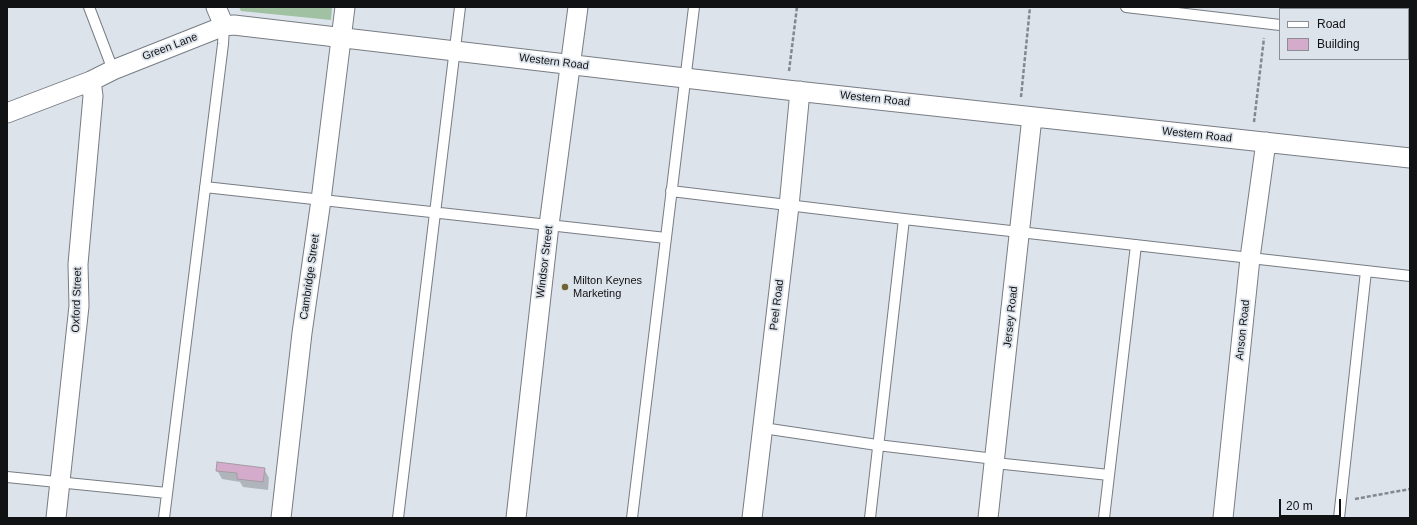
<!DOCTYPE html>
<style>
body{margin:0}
#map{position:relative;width:1417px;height:525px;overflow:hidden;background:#dde3eb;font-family:Helvetica,sans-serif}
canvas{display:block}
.frame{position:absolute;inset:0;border:8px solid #101214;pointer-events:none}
.legend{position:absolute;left:1279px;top:8px;width:130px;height:52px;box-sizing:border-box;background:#dde3eb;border:1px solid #8b8f95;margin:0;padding:5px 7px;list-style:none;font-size:12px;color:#101214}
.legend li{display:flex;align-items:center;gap:8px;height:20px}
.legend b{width:20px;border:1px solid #8b8f95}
.scale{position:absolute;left:1279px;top:499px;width:62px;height:18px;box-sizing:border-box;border:2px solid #101214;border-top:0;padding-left:5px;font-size:12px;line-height:14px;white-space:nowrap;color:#101214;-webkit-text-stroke:3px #dde3eb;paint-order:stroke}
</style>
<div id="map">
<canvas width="1417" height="525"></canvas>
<div class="frame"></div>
<ul class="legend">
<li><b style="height:5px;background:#fff"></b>Road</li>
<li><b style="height:11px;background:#d4abcb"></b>Building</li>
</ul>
<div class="scale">20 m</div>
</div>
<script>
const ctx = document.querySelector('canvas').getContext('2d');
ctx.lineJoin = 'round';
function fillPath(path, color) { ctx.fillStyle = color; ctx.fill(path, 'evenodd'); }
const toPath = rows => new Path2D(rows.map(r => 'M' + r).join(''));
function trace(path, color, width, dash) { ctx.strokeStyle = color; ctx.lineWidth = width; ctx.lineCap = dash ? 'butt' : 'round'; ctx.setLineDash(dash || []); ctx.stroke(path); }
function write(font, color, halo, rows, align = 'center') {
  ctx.font = font + ' Helvetica,sans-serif'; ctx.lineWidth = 3.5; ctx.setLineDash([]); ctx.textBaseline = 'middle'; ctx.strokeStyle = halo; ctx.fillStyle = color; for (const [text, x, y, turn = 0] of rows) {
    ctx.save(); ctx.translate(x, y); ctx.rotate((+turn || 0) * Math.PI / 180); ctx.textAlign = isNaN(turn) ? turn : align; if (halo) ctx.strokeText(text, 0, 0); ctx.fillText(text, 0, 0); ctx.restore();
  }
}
fillPath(toPath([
 [239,7,332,7,331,20,241,11]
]), '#a0c1a2');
fillPath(toPath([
 [264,469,269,478,268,490,243,487,240,482,222,479,217,470]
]), '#0003');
const building = toPath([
 [217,462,265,468,263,482,237,479,237,473,216,471,217,462]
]);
fillPath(building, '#d4abcb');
trace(building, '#a39ba1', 1);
const service = toPath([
 [89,7,113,70],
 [1126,7,1280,25],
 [1408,41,1410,41],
 [205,187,666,238],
 [671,191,904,219,1366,271],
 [763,428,877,445,995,459],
 [995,463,1109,475],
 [7,477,167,493],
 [164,518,223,44,224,26],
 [398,518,460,7],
 [632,518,694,7],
 [870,518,904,219],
 [1104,518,1136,245],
 [1339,518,1366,271,1410,276]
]);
const minor = toPath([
 [216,7,224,26],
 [7,113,91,81,113,70,224,26,234,25,787,90,1410,158],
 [56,518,79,306,78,264,93,96,91,81],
 [281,518,302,333,321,200,345,7],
 [516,518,549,225,578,7],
 [752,518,789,206,800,91],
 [988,518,1032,117],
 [1223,518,1250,258,1266,142]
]);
trace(service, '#787d84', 12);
trace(minor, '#787d84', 21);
trace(toPath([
 [789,71,797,7],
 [1021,97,1030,7],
 [1254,122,1264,38],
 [1355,499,1410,489]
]), '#84888d', 2.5, [4, 2]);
trace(service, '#fff', 10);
trace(minor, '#fff', 19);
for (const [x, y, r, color] of [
 [565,287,4,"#6f6330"]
]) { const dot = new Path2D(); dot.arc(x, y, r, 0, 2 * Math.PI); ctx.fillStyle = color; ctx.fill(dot); trace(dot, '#dde3eb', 1.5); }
write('11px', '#101214', '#dde3eb', [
 ["Green Lane",170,47,-21],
 ["Western Road",554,62,7],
 ["Western Road",875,99,6],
 ["Western Road",1197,135,6],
 ["Windsor Street",545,262,-83],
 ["Cambridge Street",310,277,-82],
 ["Oxford Street",77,300,-88],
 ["Peel Road",777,305,-83],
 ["Jersey Road",1011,317,-84],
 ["Anson Road",1243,330,-84]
]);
write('11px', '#101214', '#dde3eb', [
 ["Milton Keynes",573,281],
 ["Marketing",573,294]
], 'left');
</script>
